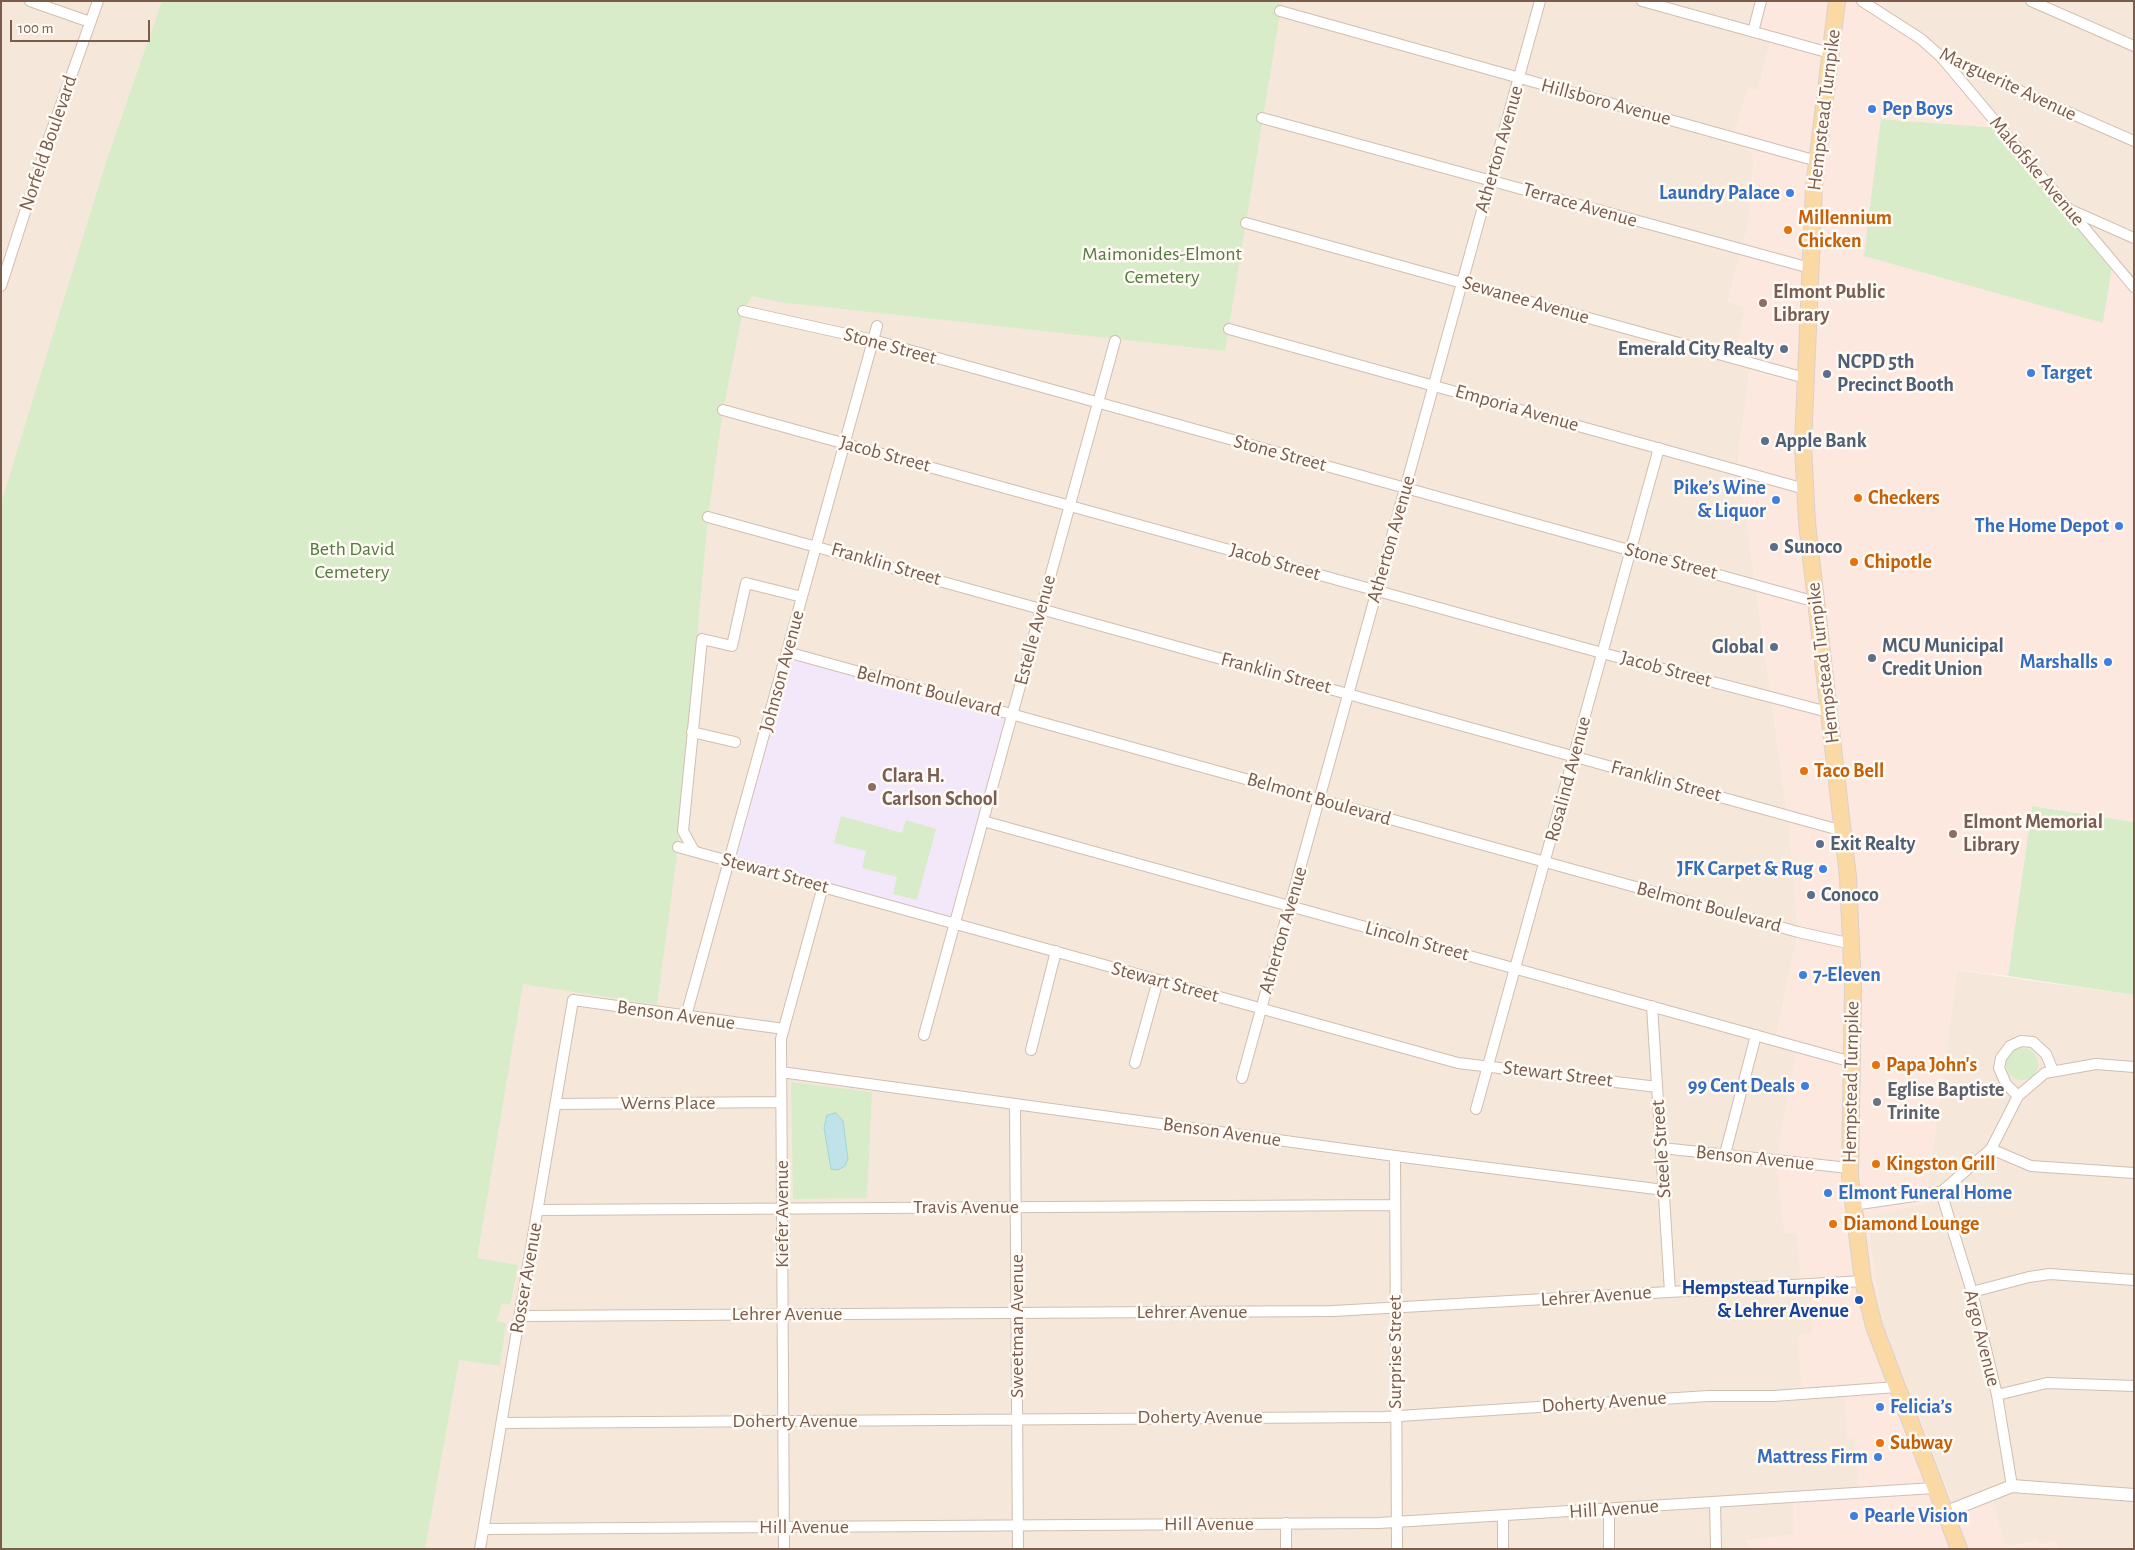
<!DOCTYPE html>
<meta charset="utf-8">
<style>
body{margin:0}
#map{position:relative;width:2135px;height:1550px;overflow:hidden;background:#fdf6ec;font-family:"Alegreya Sans",sans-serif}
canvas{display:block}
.frame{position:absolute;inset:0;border:2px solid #7a5c4d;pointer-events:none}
.scale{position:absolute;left:10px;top:20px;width:140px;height:22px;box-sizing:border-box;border:2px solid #7a5c4d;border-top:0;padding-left:6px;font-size:15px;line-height:18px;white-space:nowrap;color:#7a5c4d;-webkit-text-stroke:4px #fffaf3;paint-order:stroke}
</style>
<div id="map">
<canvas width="2135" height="1550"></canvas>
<div class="frame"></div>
<div class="scale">100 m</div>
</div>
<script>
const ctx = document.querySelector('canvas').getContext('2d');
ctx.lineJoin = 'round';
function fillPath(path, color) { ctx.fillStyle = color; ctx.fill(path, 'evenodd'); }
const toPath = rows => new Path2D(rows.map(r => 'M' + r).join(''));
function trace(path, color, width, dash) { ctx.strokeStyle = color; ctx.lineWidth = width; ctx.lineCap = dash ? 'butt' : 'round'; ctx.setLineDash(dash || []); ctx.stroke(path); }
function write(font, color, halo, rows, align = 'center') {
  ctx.font = font + ' "Alegreya Sans",sans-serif'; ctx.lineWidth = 5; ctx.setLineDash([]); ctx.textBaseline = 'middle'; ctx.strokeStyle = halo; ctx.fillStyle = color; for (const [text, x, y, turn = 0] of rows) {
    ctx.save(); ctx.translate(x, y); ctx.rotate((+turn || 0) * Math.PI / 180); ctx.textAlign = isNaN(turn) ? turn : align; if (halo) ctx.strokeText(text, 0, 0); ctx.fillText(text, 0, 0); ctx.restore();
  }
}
fillPath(toPath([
 [1,1,1761,1,1772,37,1758,91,1748,89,1734,136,1754,156,1749,222,1728,301,1746,308,1734,358,1751,363,1738,459,1789,824,1798,932,1776,1040,1797,1047,1847,1232,1934,1488,1793,1498,1794,1535,1746,1541,1749,1549,1,1549],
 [1887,1,2134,1,2134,287,1882,13],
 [1957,970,2134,995,2134,1549,2058,1549,2056,1541,2039,1545,2037,1541,2005,1547,1955,1510,1882,1322,1866,1216,1925,1203]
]), '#f5e8da');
fillPath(toPath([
 [1761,1,1887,1,1882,14,1940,56,2000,128,1881,119,2103,323,2113,262,2134,287,2134,822,2032,806,2008,976,1957,970,1925,1203,1867,1217,1882,1322,1955,1510,1992,1495,2005,1547,2038,1541,2039,1545,2056,1541,2058,1549,1749,1549,1746,1541,1794,1535,1793,1498,1859,1493,1855,1439,1847,1439,1845,1393,1802,1395,1798,1335,1813,1334,1809,1283,1801,1283,1797,1233,1784,1233,1776,1160,1797,1047,1776,1041,1798,932,1789,824,1738,459,1751,363,1734,358,1746,308,1728,302,1749,222,1754,156,1734,136,1748,88,1758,91,1772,38,1753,32]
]), '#fde8e0');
fillPath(toPath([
 [791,658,1008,718,952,918,735,856]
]), '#f3e8fa');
fillPath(toPath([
 [162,1,1282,1,1225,351,880,313,779,302,752,296,743,311,723,410,708,517,678,847,657,1005,523,984,477,1258,518,1265,510,1305,502,1303,497,1321,506,1323,500,1366,459,1360,425,1549,1,1549,1,503,107,159],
 [1881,119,2000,128,2113,262,2103,323,1864,256],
 [2032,806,2134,822,2134,995,2008,976],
 [841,816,902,833,906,820,936,829,917,900,893,894,897,877,862,868,866,851,834,843],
 '2006 1064a16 16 0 1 1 32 0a16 16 0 1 1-32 0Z',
 [791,1082,872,1092,867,1198,793,1199]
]), '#d8ecc9');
const water = toPath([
 [836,1113,843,1121,848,1159,845,1166,838,1170,831,1169,824,1128,827,1115,836,1113]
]);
fillPath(water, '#bfe3e8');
trace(water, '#a5d3da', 1);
const minor = toPath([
 [30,1,90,22],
 [1642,1,1830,53],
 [1862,1,1921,39,1940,56,2134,141],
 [2031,1,2134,46],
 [1280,11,1817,161],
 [1753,32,1761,1],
 [1942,58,2134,287],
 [1262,118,1810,268],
 [2073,211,2134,238],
 [1246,223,1805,378],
 [1,286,48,141,98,1],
 [743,311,873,340,1816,602],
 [1229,329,1805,489],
 [723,410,1602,653,1828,712],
 [708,517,1843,831],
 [787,652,1798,932,1852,944],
 [692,732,735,742],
 [983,821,1852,1062],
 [678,847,1458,1063,1657,1087],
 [694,851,683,831,702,639,732,646,746,583,802,597],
 [1652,1006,1670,1292],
 [686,1016,877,326],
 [924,1035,1115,341],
 [1031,1050,1056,951],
 [1135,1063,1158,980],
 [781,1072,1395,1156,1664,1190],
 [1242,1078,1540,1],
 [2018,1096,2006,1084,1999,1068,2001,1058,2010,1046,2021,1041,2033,1042,2046,1054,2053,1071],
 [556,1104,780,1102],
 [1015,1104,1018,1549],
 [1476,1109,1659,448],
 [1662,1148,1849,1168],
 [1991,1149,2031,1166,2134,1173],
 [1725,1154,1756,1035],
 [1395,1156,1397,1549],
 [1941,1192,1972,1292,1997,1395,2012,1486],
 [1941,1192,1991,1149,2018,1096,2045,1073,2096,1064,2134,1067],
 [1853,1205,1941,1192],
 [538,1210,1395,1205],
 [1972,1292,2029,1277,2050,1274,2134,1280],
 [520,1316,1333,1311,1863,1281],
 [1997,1395,2047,1383,2134,1386],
 [502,1423,1384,1417,1708,1396,1774,1396,1897,1387],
 [1715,1502,1716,1549],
 [1609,1509,1609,1549],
 [1503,1516,1503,1549],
 [1286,1523,1286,1549],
 [484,1529,1379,1523,1934,1488],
 [480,1549,573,1000,784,1029],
 [784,1549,781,1039,823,886]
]);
const tertiary = toPath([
 [1944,1513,2012,1486,2134,1495]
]);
const primary = toPath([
 [1837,1,1814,187,1803,445,1807,523,1848,877,1853,988,1850,1177,1863,1281,1874,1326,1959,1549]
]);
trace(minor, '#d1beb0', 12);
trace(tertiary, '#d1beb0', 14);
trace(primary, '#dad1cd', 18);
trace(minor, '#fff', 10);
trace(tertiary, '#fff', 12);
trace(primary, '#fbd9a5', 16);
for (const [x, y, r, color] of [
 [1872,109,5,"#3f7fe0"],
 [1790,193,5,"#3f7fe0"],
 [1788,230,5,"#e8710a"],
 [1763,303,5,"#8d6e63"],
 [1784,349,5,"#5c6f8a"],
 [2031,373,5,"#3f7fe0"],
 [1827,374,5,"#5c6f8a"],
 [1765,441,5,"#5c6f8a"],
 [1858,498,5,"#e8710a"],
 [1776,500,5,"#3f7fe0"],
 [2119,526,5,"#3f7fe0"],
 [1774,547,5,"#5c6f8a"],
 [1854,562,5,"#e8710a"],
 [1774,647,5,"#5c6f8a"],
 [1872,658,5,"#5c6f8a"],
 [2108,662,5,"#3f7fe0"],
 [1804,771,5,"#e8710a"],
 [872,787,5,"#8d6e63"],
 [1953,834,5,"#8d6e63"],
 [1820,844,5,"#5c6f8a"],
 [1823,869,5,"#3f7fe0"],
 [1811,895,5,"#5c6f8a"],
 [1803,975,5,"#3f7fe0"],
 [1876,1065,5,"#e8710a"],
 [1805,1086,5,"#3f7fe0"],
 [1877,1102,5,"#6b7280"],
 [1876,1164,5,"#e8710a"],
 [1828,1193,5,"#3f7fe0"],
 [1833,1224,5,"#e8710a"],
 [1859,1300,5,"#1a4fb4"],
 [1880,1407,5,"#3f7fe0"],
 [1880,1443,5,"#e8710a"],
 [1878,1457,5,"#3f7fe0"],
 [1854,1516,5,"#3f7fe0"]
]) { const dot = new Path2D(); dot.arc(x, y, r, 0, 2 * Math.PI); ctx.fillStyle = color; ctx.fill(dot); trace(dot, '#fffaf3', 2); }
write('20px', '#7a5c4d', '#fffaf3', [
 ["Marguerite Avenue",2008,84,25],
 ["Hillsboro Avenue",1606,102,15],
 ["Hempstead Turnpike",1824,110,-83],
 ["Norfeld Boulevard",48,143,-71],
 ["Atherton Avenue",1499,149,-74],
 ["Makofske Avenue",2037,171,50],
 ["Terrace Avenue",1580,205,16],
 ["Sewanee Avenue",1526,300,16],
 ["Stone Street",890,346,15],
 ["Emporia Avenue",1517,408,16],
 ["Stone Street",1280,453,15],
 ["Jacob Street",885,454,15],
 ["Atherton Avenue",1391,539,-74],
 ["Stone Street",1671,561,15],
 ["Jacob Street",1275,562,16],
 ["Franklin Street",886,564,16],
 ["Estelle Avenue",1035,630,-75],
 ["Hempstead Turnpike",1823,663,-97],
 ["Jacob Street",1666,669,15],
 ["Johnson Avenue",782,671,-75],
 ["Franklin Street",1276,673,15],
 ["Belmont Boulevard",929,691,15],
 ["Rosalind Avenue",1568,779,-75],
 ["Franklin Street",1666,781,15],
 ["Belmont Boulevard",1319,799,16],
 ["Stewart Street",775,873,15],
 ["Belmont Boulevard",1709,907,15],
 ["Atherton Avenue",1283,930,-74],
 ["Lincoln Street",1417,941,15],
 ["Stewart Street",1165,982,15],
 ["Benson Avenue",676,1015,8],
 ["Stewart Street",1558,1074,7],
 ["Hempstead Turnpike",1851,1082,-89],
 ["Werns Place",668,1103],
 ["Benson Avenue",1222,1132,8],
 ["Steele Street",1661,1149,-94],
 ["Benson Avenue",1755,1158,6],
 ["Travis Avenue",966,1207],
 ["Kiefer Avenue",782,1214,-90],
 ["Rosser Avenue",526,1278,-80],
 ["Lehrer Avenue",1596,1296,-4],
 ["Lehrer Avenue",1192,1312],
 ["Lehrer Avenue",787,1314],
 ["Sweetman Avenue",1017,1326,-90],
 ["Argo Avenue",1982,1338,76],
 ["Surprise Street",1395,1352,-90],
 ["Doherty Avenue",1604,1402,-4],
 ["Doherty Avenue",1200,1417],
 ["Doherty Avenue",795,1421],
 ["Hill Avenue",1614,1509,-4],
 ["Hill Avenue",1209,1524],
 ["Hill Avenue",804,1527]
]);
write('bold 20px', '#366cbe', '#fffaf3', [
 ["Pep Boys",1882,109,"left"],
 ["Laundry Palace",1780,193],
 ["Target",2041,373,"left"],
 ["Pike’s Wine",1766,488],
 ["& Liquor",1766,511],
 ["The Home Depot",2109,526],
 ["Marshalls",2098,662],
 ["JFK Carpet & Rug",1813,869],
 ["7-Eleven",1813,975,"left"],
 ["99 Cent Deals",1795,1086],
 ["Elmont Funeral Home",1838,1193,"left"],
 ["Felicia’s",1890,1407,"left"],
 ["Mattress Firm",1868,1457],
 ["Pearle Vision",1864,1516,"left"]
], 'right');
write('bold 20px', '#c56008', '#fffaf3', [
 ["Millennium",1798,218],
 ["Chicken",1798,241],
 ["Checkers",1868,498],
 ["Chipotle",1864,562],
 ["Taco Bell",1814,771],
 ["Papa John's",1886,1065],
 ["Kingston Grill",1886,1164],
 ["Diamond Lounge",1843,1224],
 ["Subway",1890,1443]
], 'left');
write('20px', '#537a41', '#fffaf3', [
 ["Maimonides-Elmont",1162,254],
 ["Cemetery",1162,277],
 ["Beth David",352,549],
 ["Cemetery",352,572]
]);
write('bold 20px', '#785e54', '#fffaf3', [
 ["Elmont Public",1773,292],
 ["Library",1773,315],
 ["Clara H.",882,776],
 ["Carlson School",882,799],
 ["Elmont Memorial",1963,822],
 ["Library",1963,845]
], 'left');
write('bold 20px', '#4e5e75', '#fffaf3', [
 ["Emerald City Realty",1774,349,"right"],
 ["NCPD 5th",1837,362],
 ["Precinct Booth",1837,385],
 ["Apple Bank",1775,441],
 ["Sunoco",1784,547],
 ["MCU Municipal",1882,646],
 ["Credit Union",1882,669],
 ["Global",1764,647,"right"],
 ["Exit Realty",1830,844],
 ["Conoco",1821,895]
], 'left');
write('bold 20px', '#5b616d', '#fffaf3', [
 ["Eglise Baptiste",1887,1090],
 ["Trinite",1887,1113]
], 'left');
write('bold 20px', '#164399', '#fffaf3', [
 ["Hempstead Turnpike",1849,1288],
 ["& Lehrer Avenue",1849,1311]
], 'right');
</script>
